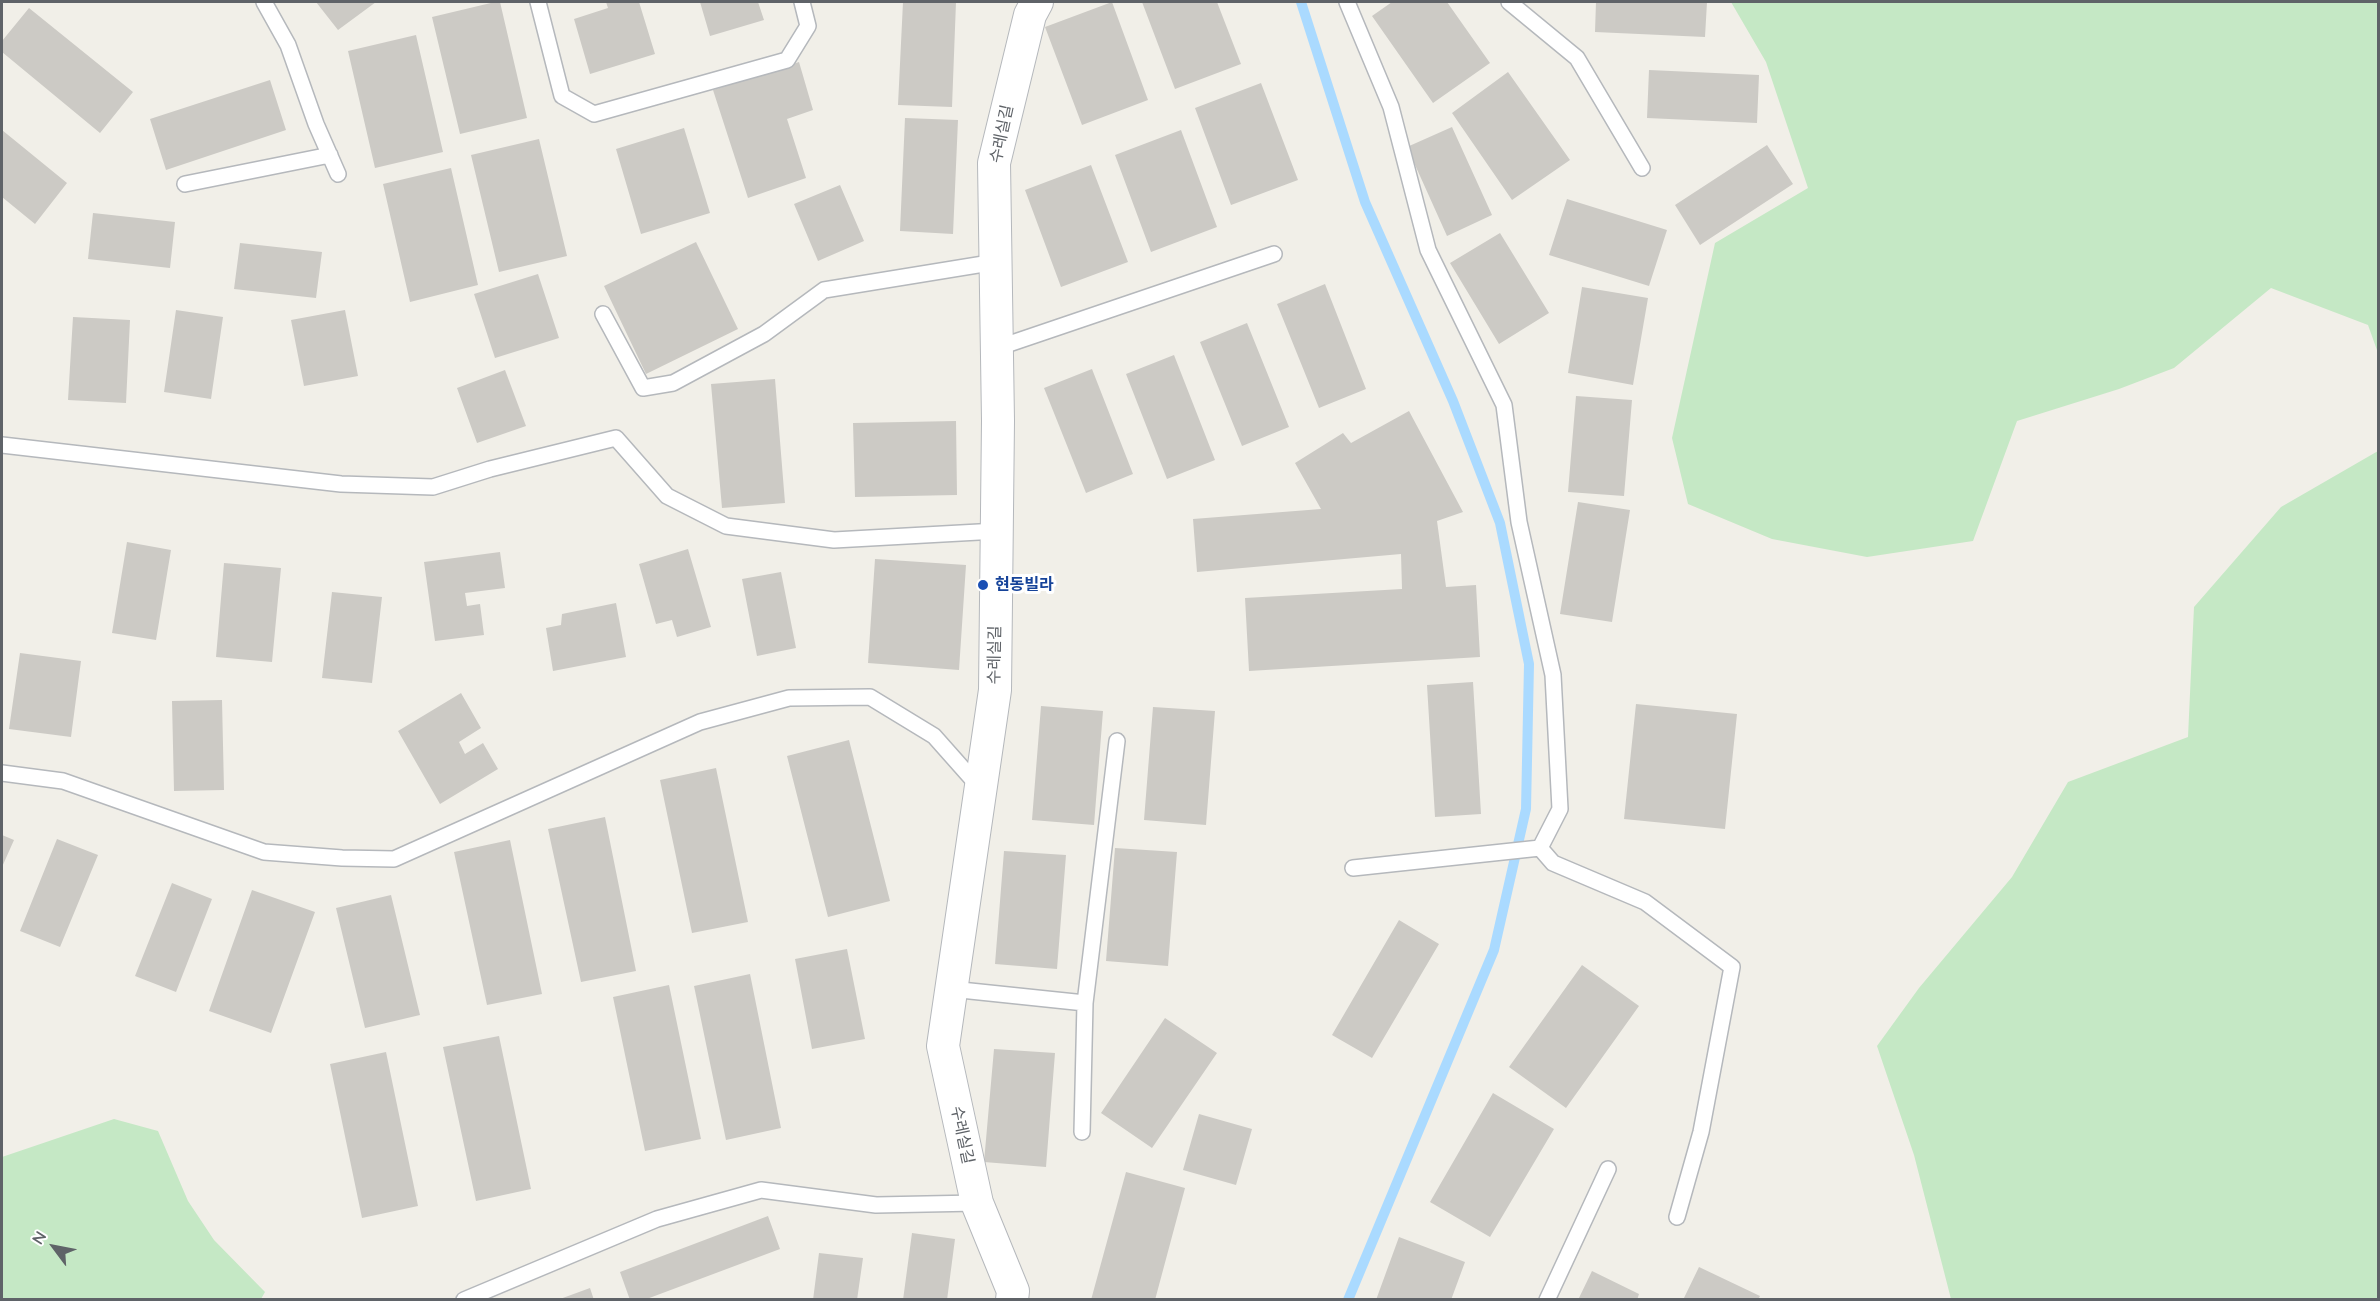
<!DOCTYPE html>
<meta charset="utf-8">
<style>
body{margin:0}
#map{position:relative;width:2380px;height:1301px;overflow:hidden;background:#f1efe8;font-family:Quicksand,sans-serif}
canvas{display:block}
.frame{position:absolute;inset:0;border:3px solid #5f6368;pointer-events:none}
.north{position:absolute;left:24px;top:1217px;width:60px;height:60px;-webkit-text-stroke:4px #fff;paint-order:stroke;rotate:302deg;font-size:16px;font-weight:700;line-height:24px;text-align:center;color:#5f6368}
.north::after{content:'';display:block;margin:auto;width:21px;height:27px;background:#5f6368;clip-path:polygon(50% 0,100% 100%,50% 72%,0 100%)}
</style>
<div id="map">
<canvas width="2380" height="1301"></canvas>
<div class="frame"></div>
<div class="north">N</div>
</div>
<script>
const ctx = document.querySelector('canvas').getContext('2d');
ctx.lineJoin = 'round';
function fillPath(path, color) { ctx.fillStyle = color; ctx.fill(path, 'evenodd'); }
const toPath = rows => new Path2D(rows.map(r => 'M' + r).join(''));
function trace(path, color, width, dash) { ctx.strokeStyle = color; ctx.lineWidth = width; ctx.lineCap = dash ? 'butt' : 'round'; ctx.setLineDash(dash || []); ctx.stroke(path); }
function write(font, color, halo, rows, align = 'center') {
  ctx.font = font + ' Quicksand,"Noto Sans KR",sans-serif'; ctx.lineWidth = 6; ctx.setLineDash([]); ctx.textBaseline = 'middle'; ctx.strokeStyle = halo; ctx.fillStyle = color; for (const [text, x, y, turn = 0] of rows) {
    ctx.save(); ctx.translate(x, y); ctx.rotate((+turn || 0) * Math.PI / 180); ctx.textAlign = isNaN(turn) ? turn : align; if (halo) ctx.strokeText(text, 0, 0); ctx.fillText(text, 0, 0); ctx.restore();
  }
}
fillPath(toPath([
 [1731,2,2378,2,2378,353,2368,325,2271,288,2174,368,2119,389,2017,421,1973,541,1867,557,1772,539,1688,504,1672,438,1715,243,1808,188,1766,62],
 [2378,451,2378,1299,1951,1299,1914,1155,1877,1046,1919,988,2012,877,2068,782,2188,737,2194,607,2281,507],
 [114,1119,158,1131,188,1201,214,1240,265,1292,261,1299,2,1299,2,1157]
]), '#c5e8c5');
trace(toPath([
 [1301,2,1365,202,1453,401,1500,523,1529,664,1526,809,1494,950,1348,1300]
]), '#aadaff', 10);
fillPath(toPath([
 [316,2,376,2,338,30],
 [495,2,500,2,527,118,460,134,432,17],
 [606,2,639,2,655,54,590,74,574,19,608,8],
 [700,2,758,2,764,20,710,36],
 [903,2,956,2,952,107,898,105],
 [1112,2,1148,100,1082,125,1045,27],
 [1142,2,1217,2,1241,64,1175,89],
 [1392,2,1447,2,1490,63,1433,103,1372,16],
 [1596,2,1707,2,1705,37,1595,32],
 [29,8,133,92,100,133,2,52,2,41],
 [416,35,443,152,375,168,348,51],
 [799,62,813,110,787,119,806,178,748,198,713,90],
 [1649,70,1759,75,1757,123,1647,118],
 [1508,72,1570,160,1512,200,1452,113],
 [270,80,286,130,166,170,150,119],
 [1261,83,1298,180,1231,205,1195,108],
 [905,118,958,120,953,234,900,231],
 [1452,127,1492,215,1447,236,1407,147],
 [684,128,710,213,641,234,616,149],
 [2,130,67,183,35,224,2,197],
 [1181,130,1217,227,1151,252,1115,155],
 [539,139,567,256,499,272,471,155],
 [1767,145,1793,184,1700,245,1675,205],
 [1091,165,1128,262,1061,287,1025,190],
 [451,168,478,285,410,302,383,184],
 [840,185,864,241,818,261,794,204],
 [1567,199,1667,230,1649,286,1549,255],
 [93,213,175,222,170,268,88,259],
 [1500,233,1549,313,1499,344,1450,263],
 [696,242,738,329,646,374,604,286],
 [240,243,322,252,316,298,234,289],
 [538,274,559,338,495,358,474,294],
 [1325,284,1366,389,1319,408,1277,304],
 [1582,287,1648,298,1633,385,1568,373],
 [176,310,223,317,211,399,164,392],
 [345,310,358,376,304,386,291,320],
 [73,317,130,320,126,403,68,400],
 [1247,323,1289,427,1242,446,1200,342],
 [1174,355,1215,460,1167,479,1126,374],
 [1092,369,1133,474,1086,493,1044,388],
 [505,370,526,426,477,443,457,388],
 [775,379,785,503,722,508,711,384],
 [1576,396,1632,400,1624,496,1568,492],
 [1409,411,1463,512,1437,521,1446,587,1476,585,1480,657,1249,671,1245,598,1402,589,1401,554,1197,572,1193,519,1321,509,1295,463,1343,433,1351,443],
 [956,421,957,495,855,497,853,423],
 [1578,502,1630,510,1612,622,1560,614],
 [127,542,171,550,156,640,112,633],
 [688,549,711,627,677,637,672,620,656,624,639,564],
 [500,552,505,588,465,593,467,606,480,604,484,635,435,641,424,562],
 [875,559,966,565,959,670,868,663],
 [224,563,281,568,272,662,216,657],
 [781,572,796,648,757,656,742,579],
 [332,592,382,597,372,683,322,678],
 [616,603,626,657,553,671,546,628,561,625,562,614],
 [20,653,81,661,71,737,9,729],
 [1473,682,1481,814,1435,817,1427,685],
 [461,693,481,728,459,742,465,754,483,743,498,769,440,804,398,731],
 [222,700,224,790,174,791,172,701],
 [1636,704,1737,714,1725,829,1624,819],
 [1041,706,1103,711,1094,825,1032,820],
 [1153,707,1215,711,1206,825,1144,820],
 [849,740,890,901,828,917,787,756],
 [716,768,748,922,692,933,660,780],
 [605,817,636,971,581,982,548,829],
 [2,835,14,840,2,867],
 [57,839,98,855,60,947,20,931],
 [510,840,542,994,487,1005,454,852],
 [1115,848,1177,852,1168,966,1106,961],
 [1004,851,1066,855,1057,969,995,964],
 [172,883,212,899,176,992,135,976],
 [252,890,315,912,271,1033,209,1011],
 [391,895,420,1015,365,1028,336,908],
 [1399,920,1439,944,1372,1058,1332,1035],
 [847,949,865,1039,812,1049,795,959],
 [1582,965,1639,1006,1566,1108,1509,1067],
 [750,974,781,1128,726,1140,694,986],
 [669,985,701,1139,645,1151,613,997],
 [1165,1018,1217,1053,1152,1148,1101,1113],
 [499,1036,531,1189,476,1201,443,1047],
 [994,1049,1055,1053,1046,1167,984,1162],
 [386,1052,418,1206,362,1218,330,1064],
 [1493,1093,1554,1129,1490,1237,1430,1202],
 [1199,1114,1252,1129,1236,1185,1183,1170],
 [1126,1172,1185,1188,1155,1300,1091,1300],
 [768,1216,780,1249,644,1300,630,1300,620,1272],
 [912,1233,955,1239,947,1300,903,1300],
 [1399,1237,1465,1262,1451,1300,1376,1300],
 [819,1253,863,1258,857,1300,813,1300],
 [1699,1267,1760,1296,1758,1300,1683,1300],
 [1592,1271,1639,1294,1637,1300,1578,1300],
 [590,1288,594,1300,560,1300,560,1299]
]), '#cccac5');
const lane = toPath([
 [264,2,288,45,316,124,338,174],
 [538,2,562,96,594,114,787,60,808,26,802,2],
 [1347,2,1391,107,1428,250,1504,405,1519,522,1553,675,1560,809,1540,848,1553,863,1645,902,1732,967,1701,1132,1677,1217],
 [1509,2,1577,58,1642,168],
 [185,184,330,155],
 [603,314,643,388,673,383,764,334,824,290,996,262],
 [997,348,1274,254],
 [2,445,341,484,433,487,490,469,616,438,667,496,726,526,834,540,997,531],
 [2,773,63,781,264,852,342,858,394,859,700,722,789,698,870,697,934,736,981,789],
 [1353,868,1540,848],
 [951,989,1085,1003,1082,1132],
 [1085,1003,1117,741],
 [464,1300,657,1219,761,1190,876,1205,977,1203],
 [1547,1300,1608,1169]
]);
const street = toPath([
 [1012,1300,1013,1291,977,1203,943,1046,995,690,998,421,994,163,1030,15,1037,2]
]);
trace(lane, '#b5b8bc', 18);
trace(street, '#b5b8bc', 34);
trace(lane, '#fff', 15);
trace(street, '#fff', 32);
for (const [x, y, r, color] of [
 [983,585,6,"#1a4fb4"]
]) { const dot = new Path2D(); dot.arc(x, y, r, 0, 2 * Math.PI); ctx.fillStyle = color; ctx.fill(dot); trace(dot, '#fff', 2); }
write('16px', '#5f6368', '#fff', [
 ["수레실길",1002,134,-78],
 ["수레실길",995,655,-89],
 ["수레실길",962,1135,78]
]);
write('bold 16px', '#164399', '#fff', [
 ["현동빌라",995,585]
], 'left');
</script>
